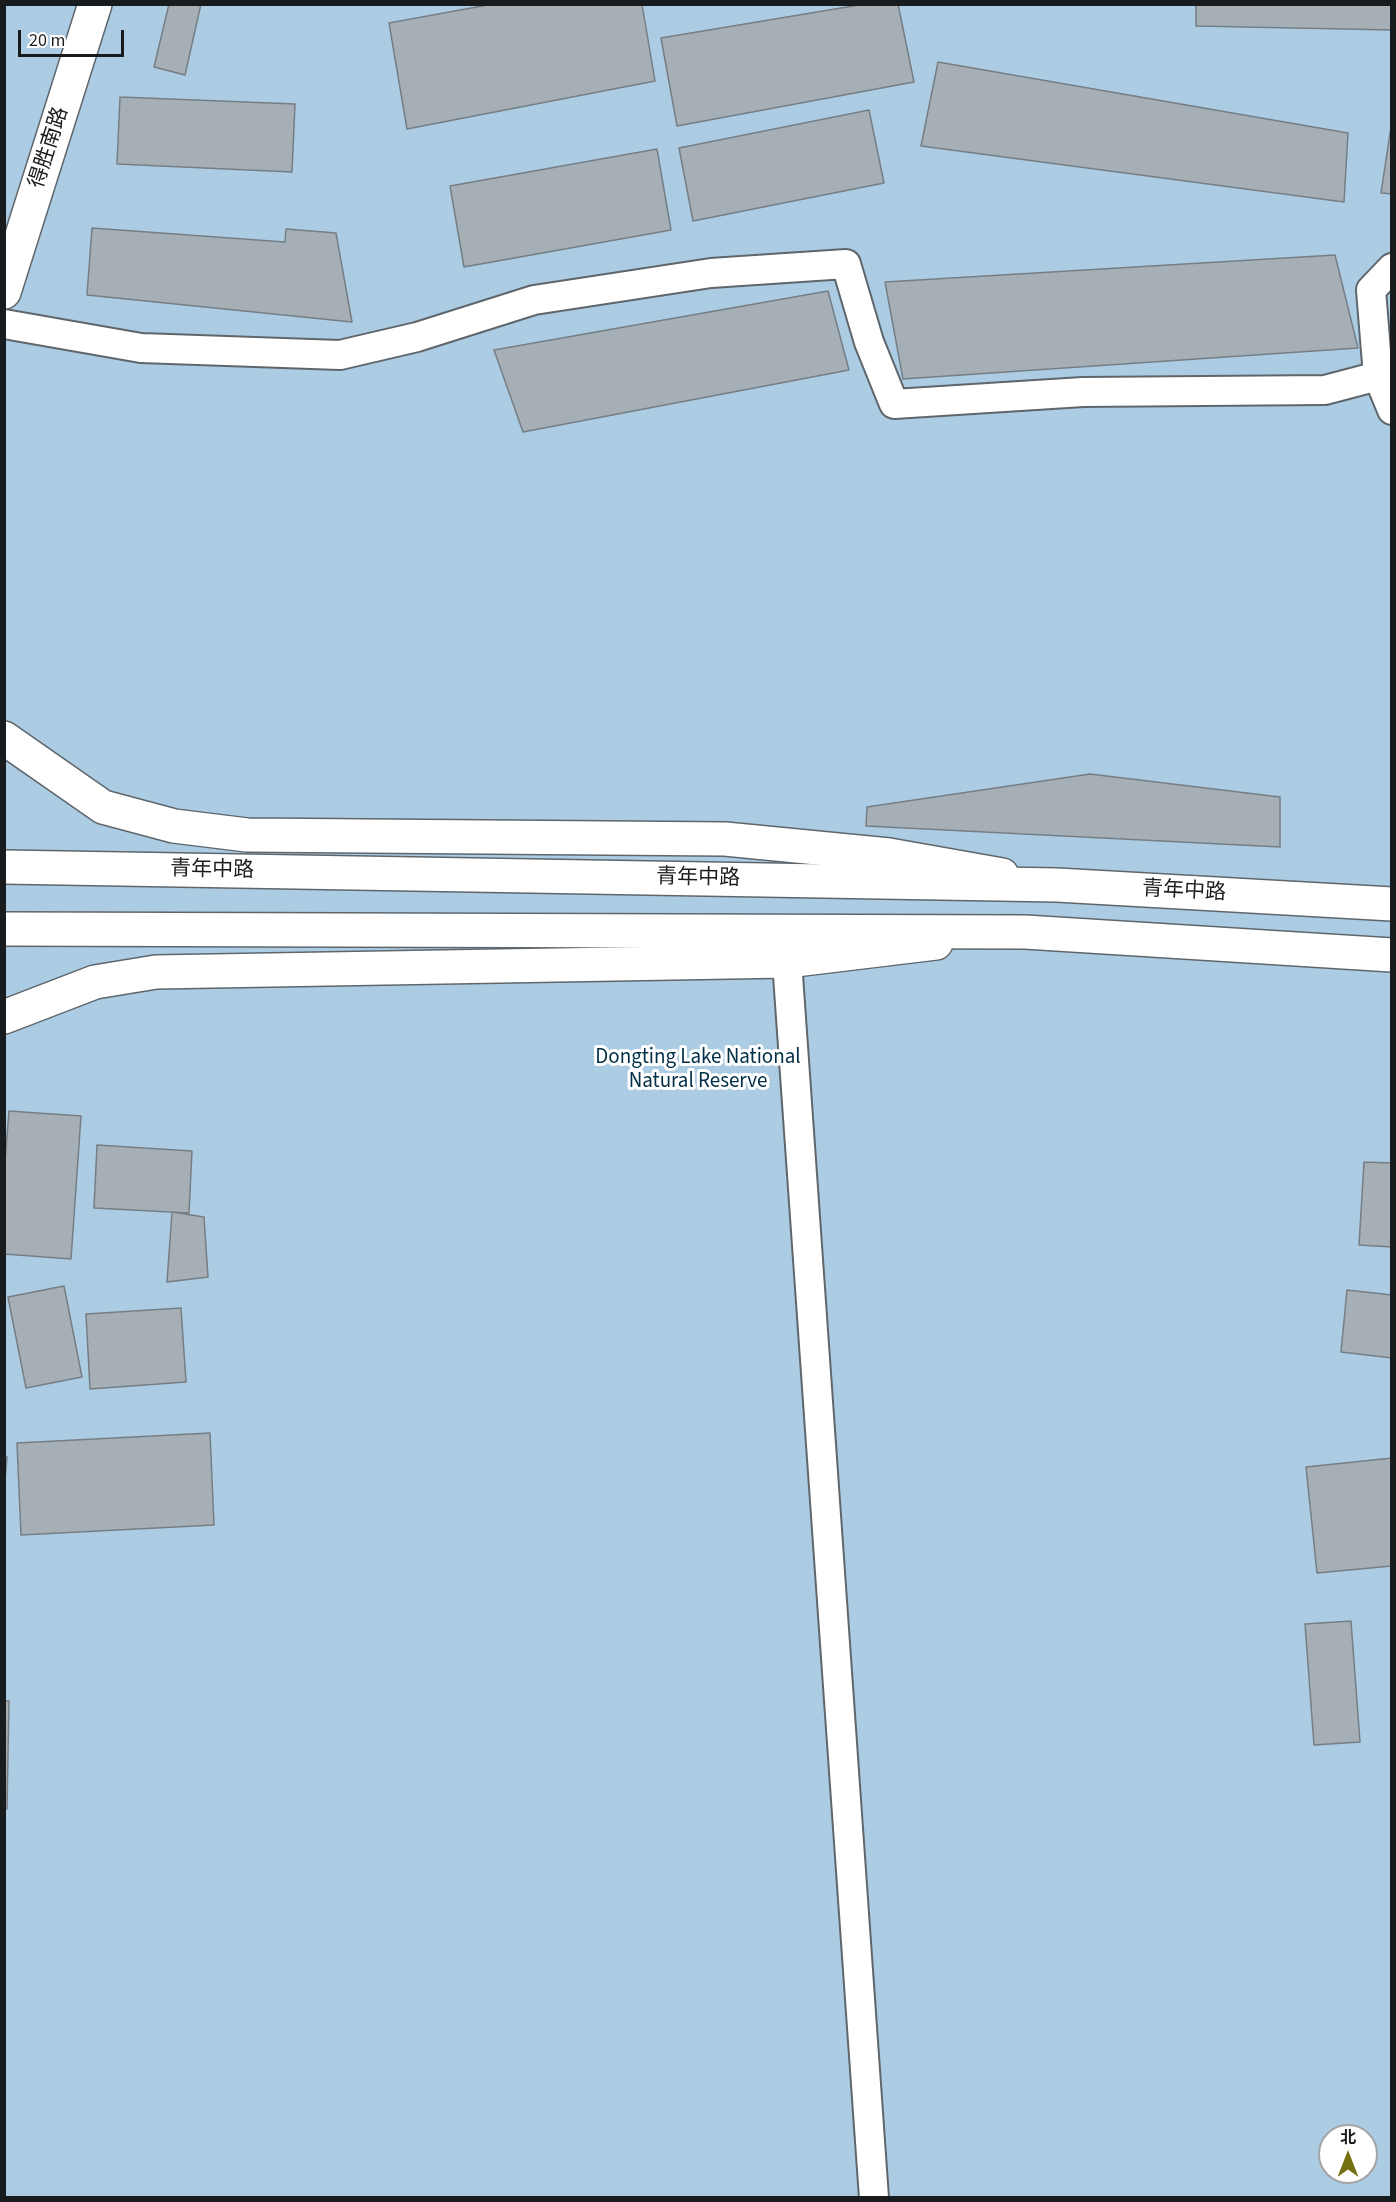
<!DOCTYPE html>
<meta charset="utf-8">
<style>
body{margin:0}
#map{position:relative;width:1396px;height:2202px;overflow:hidden;background:#e4edf4;font-family:"Source Sans 3","Noto Sans SC",sans-serif}
canvas{display:block}
.frame{position:absolute;inset:0;border:6px solid #191c1f;pointer-events:none}
.north{position:absolute;left:1318px;top:2124px;width:60px;height:60px;box-sizing:border-box;background:#fff;border:2px solid #a3a4a5;border-radius:50%;rotate:0deg;font-size:16px;font-weight:700;line-height:24px;text-align:center;color:#191c1f}
.north::after{content:'';display:block;margin:auto;width:21px;height:27px;background:#746f0f;clip-path:polygon(50% 0,100% 100%,50% 72%,0 100%)}
.scale{position:absolute;left:18px;top:30px;width:106px;height:27px;box-sizing:border-box;border:3px solid #191c1f;border-top:0;padding-left:8px;font-size:18px;line-height:21px;white-space:nowrap;color:#191c1f;-webkit-text-stroke:4px #fff;paint-order:stroke}
</style>
<div id="map">
<canvas width="1396" height="2202"></canvas>
<div class="frame"></div>
<div class="north">北</div>
<div class="scale">20 m</div>
</div>
<script>
const ctx = document.querySelector('canvas').getContext('2d');
ctx.lineJoin = 'round';
function fillPath(path, color) { ctx.fillStyle = color; ctx.fill(path, 'evenodd'); }
const toPath = rows => new Path2D(rows.map(r => 'M' + r).join(''));
function trace(path, color, width, dash) { ctx.strokeStyle = color; ctx.lineWidth = width; ctx.lineCap = dash ? 'butt' : 'round'; ctx.setLineDash(dash || []); ctx.stroke(path); }
function write(font, color, halo, rows, align = 'center') {
  ctx.font = font + ' "Source Sans 3","Noto Sans SC",sans-serif'; ctx.lineWidth = 6; ctx.setLineDash([]); ctx.textBaseline = 'middle'; ctx.strokeStyle = halo; ctx.fillStyle = color; for (const [text, x, y, turn = 0] of rows) {
    ctx.save(); ctx.translate(x, y); ctx.rotate((+turn || 0) * Math.PI / 180); ctx.textAlign = isNaN(turn) ? turn : align; if (halo) ctx.strokeText(text, 0, 0); ctx.fillText(text, 0, 0); ctx.restore();
  }
}
fillPath(toPath([
 [5,5,1391,5,1391,2197,5,2197],
 [1330,2136,1366,2136,1366,2172,1330,2172]
]), '#accce4');
const building = toPath([
 [169,4,201,4,185,75,154,67,169,4],
 [493,4,642,4,655,81,407,129,389,23,493,4],
 [865,4,898,4,914,82,677,126,661,38,865,4],
 [1196,4,1392,4,1392,30,1196,26,1196,4],
 [938,62,1348,133,1344,202,921,146,938,62],
 [120,97,295,104,292,172,117,164,120,97],
 [869,110,884,183,693,221,679,148,869,110],
 [1392,120,1392,194,1381,193,1392,120],
 [657,149,671,230,464,267,450,186,657,149],
 [92,228,285,242,286,229,336,233,352,322,87,295,92,228],
 [1335,255,1358,348,903,379,885,282,1335,255],
 [828,291,849,370,523,432,494,350,828,291],
 [1090,774,1280,797,1280,847,866,826,867,807,1090,774],
 [9,1111,81,1116,71,1259,4,1254,4,1174,9,1111],
 [97,1145,192,1151,189,1213,94,1208,97,1145],
 [1364,1162,1392,1163,1392,1247,1359,1245,1364,1162],
 [172,1212,204,1217,208,1277,167,1282,172,1212],
 [64,1286,82,1377,26,1388,8,1297,64,1286],
 [1347,1290,1392,1295,1392,1358,1341,1352,1347,1290],
 [181,1308,186,1382,90,1389,86,1314,181,1308],
 [210,1433,214,1525,21,1535,17,1443,210,1433],
 [4,1457,7,1457,4,1491,4,1457],
 [1392,1458,1392,1566,1317,1573,1306,1467,1392,1458],
 [1351,1621,1360,1742,1314,1745,1305,1624,1351,1621],
 [4,1701,9,1701,7,1809,4,1809,4,1701]
]);
fillPath(building, '#a6afb5');
trace(building, '#767e85', 1.5);
const minor = toPath([
 [4,324,141,348,340,355,417,337,534,300,711,273,846,264,869,342,894,404,1083,392,1325,390,1378,376,1392,410],
 [1378,376,1371,290,1392,268],
 [787,961,874,2198]
]);
const tertiary = toPath([
 [4,738,103,807,174,826,247,835,725,839,889,855,1002,875],
 [4,1017,95,982,156,972,787,961,936,943]
]);
const secondary = toPath([
 [4,867,1057,885,1392,904],
 [4,929,1025,932,1392,955]
]);
const primary = toPath([
 [4,292,95,4]
]);
trace(minor, '#5e666c', 32);
trace(tertiary, '#5e666c', 36);
trace(secondary, '#5e666c', 36);
trace(primary, '#5e666c', 36);
trace(minor, '#fff', 28);
trace(tertiary, '#fff', 33);
trace(secondary, '#fff', 33);
trace(primary, '#fff', 33);
write('21px', '#191c1f', '#fff', [
 ["得胜南路",50,148,-72],
 ["青年中路",212,871,1],
 ["青年中路",698,879,1],
 ["青年中路",1184,892,3]
]);
write('21px', '#012f48', '#fff', [
 ["Dongting Lake National",698,1058],
 ["Natural Reserve",698,1082]
]);
</script>
